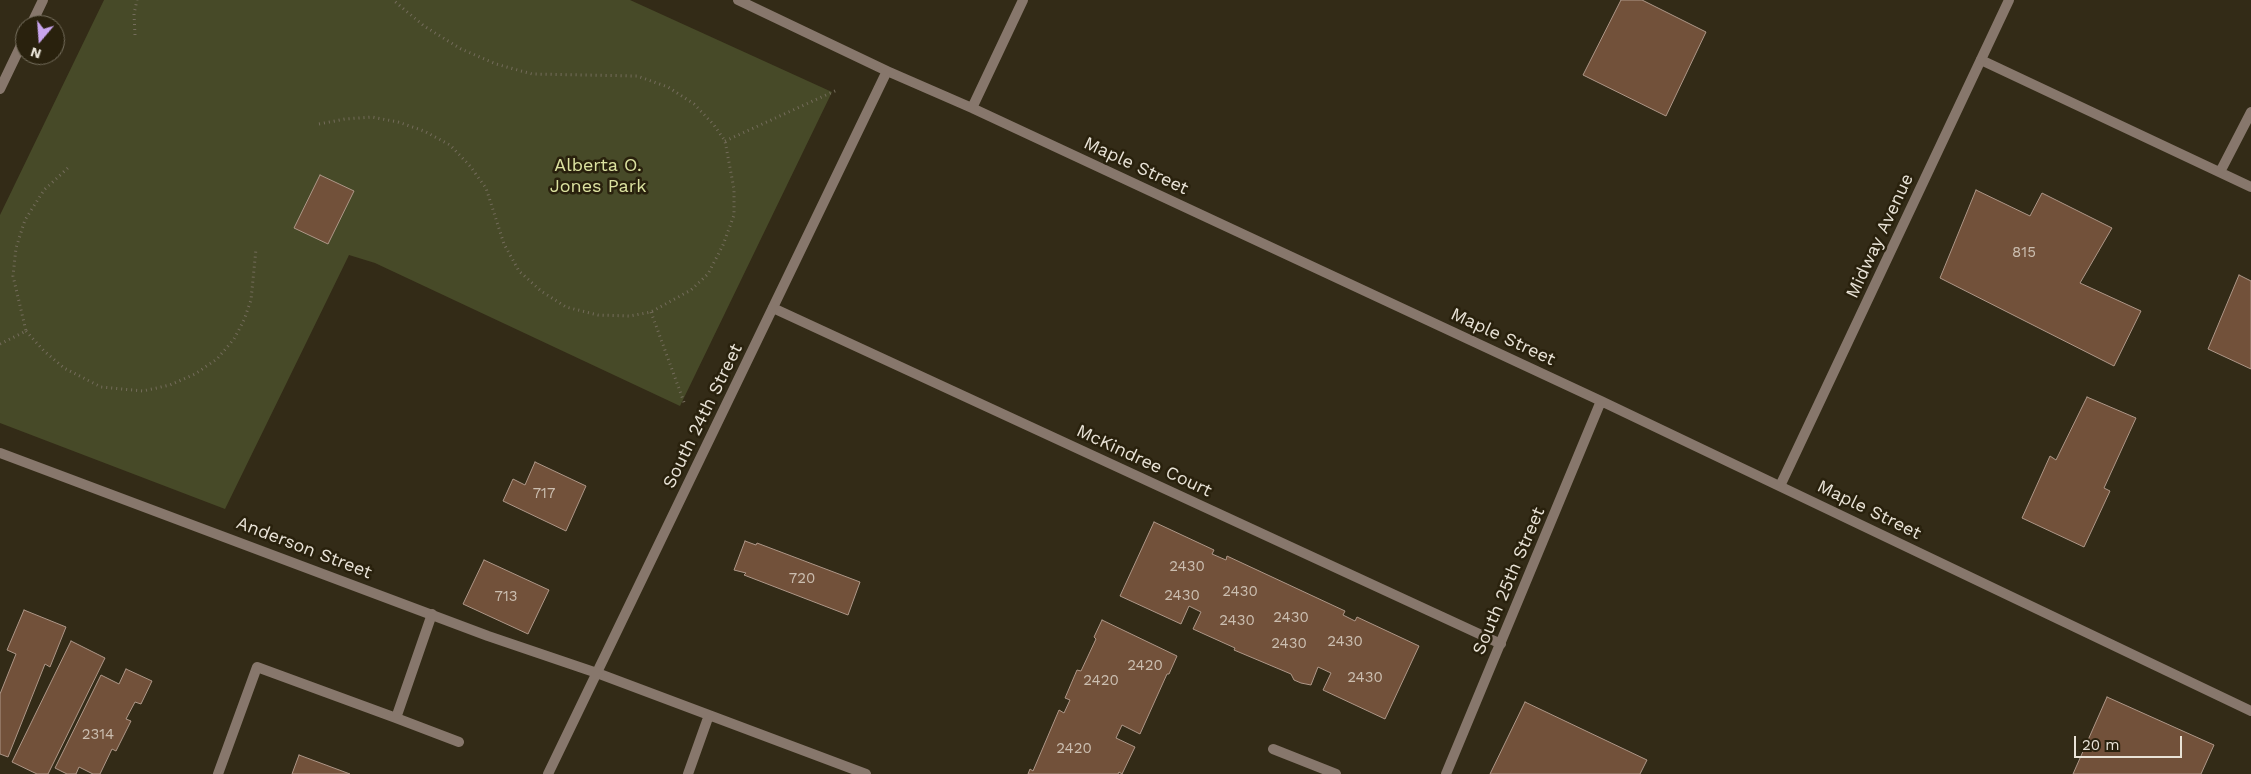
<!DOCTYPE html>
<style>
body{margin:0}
#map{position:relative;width:2251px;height:774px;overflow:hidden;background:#332b17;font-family:"Work Sans",sans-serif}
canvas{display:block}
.north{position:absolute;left:15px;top:15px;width:50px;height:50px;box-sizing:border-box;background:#29210d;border:1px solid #766f5e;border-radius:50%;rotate:198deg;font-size:14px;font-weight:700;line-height:20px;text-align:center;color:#e9e3d7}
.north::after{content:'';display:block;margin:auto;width:18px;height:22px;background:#c9a5ee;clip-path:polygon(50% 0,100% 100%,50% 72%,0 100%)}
.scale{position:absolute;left:2074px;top:736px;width:108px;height:22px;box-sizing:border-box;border:2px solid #e9e3d7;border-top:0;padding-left:6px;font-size:15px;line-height:18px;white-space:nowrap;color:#e9e3d7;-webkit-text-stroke:4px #29210d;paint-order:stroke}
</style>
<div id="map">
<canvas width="2251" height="774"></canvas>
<div class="north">N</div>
<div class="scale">20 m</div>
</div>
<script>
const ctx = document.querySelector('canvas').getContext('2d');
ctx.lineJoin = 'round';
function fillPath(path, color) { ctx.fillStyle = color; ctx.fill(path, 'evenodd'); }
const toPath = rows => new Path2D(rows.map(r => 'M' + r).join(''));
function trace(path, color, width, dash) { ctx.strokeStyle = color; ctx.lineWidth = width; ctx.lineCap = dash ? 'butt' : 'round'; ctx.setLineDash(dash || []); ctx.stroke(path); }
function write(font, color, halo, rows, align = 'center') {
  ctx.font = font + ' "Work Sans",sans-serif'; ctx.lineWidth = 5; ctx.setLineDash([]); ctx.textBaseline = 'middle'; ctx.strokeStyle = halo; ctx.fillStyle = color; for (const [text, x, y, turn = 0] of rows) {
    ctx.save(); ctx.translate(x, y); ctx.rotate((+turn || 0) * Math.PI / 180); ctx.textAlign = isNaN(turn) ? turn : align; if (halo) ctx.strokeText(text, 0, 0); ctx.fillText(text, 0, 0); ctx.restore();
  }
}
fillPath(toPath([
 [104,0,630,0,832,92,680,406,375,263,349,255,225,509,0,423,0,215]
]), '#474a28');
const building = toPath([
 [1621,0,1642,0,1706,32,1666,116,1583,75,1621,0],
 [320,175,354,191,328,244,294,228,320,175],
 [1976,190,2030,216,2042,193,2112,228,2080,283,2141,311,2114,366,1940,278,1976,190],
 [2239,275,2251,281,2251,369,2208,349,2239,275],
 [2087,397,2136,418,2104,488,2110,491,2084,547,2022,518,2050,456,2056,460,2087,397],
 [535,462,586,486,566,531,503,501,513,479,525,485,535,462],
 [1154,522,1214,550,1212,554,1226,560,1227,556,1345,611,1343,615,1355,621,1357,617,1419,646,1385,719,1323,690,1331,673,1318,667,1311,685,1301,683,1294,680,1291,674,1234,650,1235,648,1193,629,1201,612,1189,606,1181,624,1120,596,1154,522],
 [745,541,756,545,757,543,860,582,848,615,744,575,746,573,734,570,745,541],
 [484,560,549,590,528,634,463,604,484,560],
 [24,610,66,627,50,667,45,664,8,757,0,754,0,694,16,654,7,650,24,610],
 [1102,620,1177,656,1169,674,1167,674,1140,734,1122,725,1116,738,1135,747,1122,774,1119,772,1118,774,1028,774,1030,769,1033,771,1059,710,1064,713,1070,700,1065,698,1077,670,1081,671,1096,639,1094,637,1102,620],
 [71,641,105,658,48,774,37,774,12,762,71,641],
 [126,669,152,681,141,704,135,702,126,719,131,721,116,751,112,749,100,774,93,774,79,767,76,774,67,774,55,768,101,675,119,684,126,669],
 [2107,697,2214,745,2201,774,2073,774,2107,697],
 [1525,702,1647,760,1640,774,1490,774,1525,702],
 [299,755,350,774,292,774,299,755]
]);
fillPath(building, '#72513a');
trace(building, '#ae9788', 1);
trace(toPath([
 [135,35,134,14,137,0],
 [319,124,345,119,372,117,398,122,424,131,450,145,470,166,486,188,504,244,519,271,541,291,566,307,598,315,630,316,651,312,691,290,708,274,723,245,734,215,734,189,725,141,714,125,694,104,668,87,637,76,532,74,496,64,461,49,424,26,393,0],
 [725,141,837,90],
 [651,312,685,405],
 [26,331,44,351,64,368,101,387,143,391,170,385,195,374,217,359,234,339,244,320,251,300,256,249],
 [0,344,26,331,13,276,16,248,25,220,44,190,70,166]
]), '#746c5b', 3, [1, 4]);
trace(toPath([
 [1981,60,2251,187],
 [2220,172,2251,112],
 [773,308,1501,644],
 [597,673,866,774],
 [396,718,459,742],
 [218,774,257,667,396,718,432,614],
 [688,774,709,715]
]), '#87776c', 10);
trace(toPath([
 [738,0,887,71,972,108,1601,401,2251,711],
 [31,25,43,0],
 [0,89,25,37],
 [972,108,1023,0],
 [0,453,488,636,597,673],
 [1780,486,2009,0],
 [1273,749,1336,774],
 [548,774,887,71],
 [1446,774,1601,401]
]), '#87776c', 10);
write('15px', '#cbbeb0', null, [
 ["815",2024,253],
 ["717",544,494],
 ["2430",1187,567],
 ["720",802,579],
 ["2430",1240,592],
 ["2430",1182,596],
 ["713",506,597],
 ["2430",1291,618],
 ["2430",1237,621],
 ["2430",1345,642],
 ["2430",1289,644],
 ["2420",1145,666],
 ["2430",1365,678],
 ["2420",1101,681],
 ["2314",98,735],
 ["2420",1074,749]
]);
write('18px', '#dce2a0', '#29210d', [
 ["Alberta O.",598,166],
 ["Jones Park",598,187]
]);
write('18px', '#e9e3d7', '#29210d', [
 ["Maple Street",1136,166,25],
 ["Midway Avenue",1880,236,-65],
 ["Maple Street",1503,337,25],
 ["South 24th Street",703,416,-64],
 ["McKindree Court",1144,461,25],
 ["Maple Street",1869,510,26],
 ["Anderson Street",304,548,21],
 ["South 25th Street",1509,581,-67]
]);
</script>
